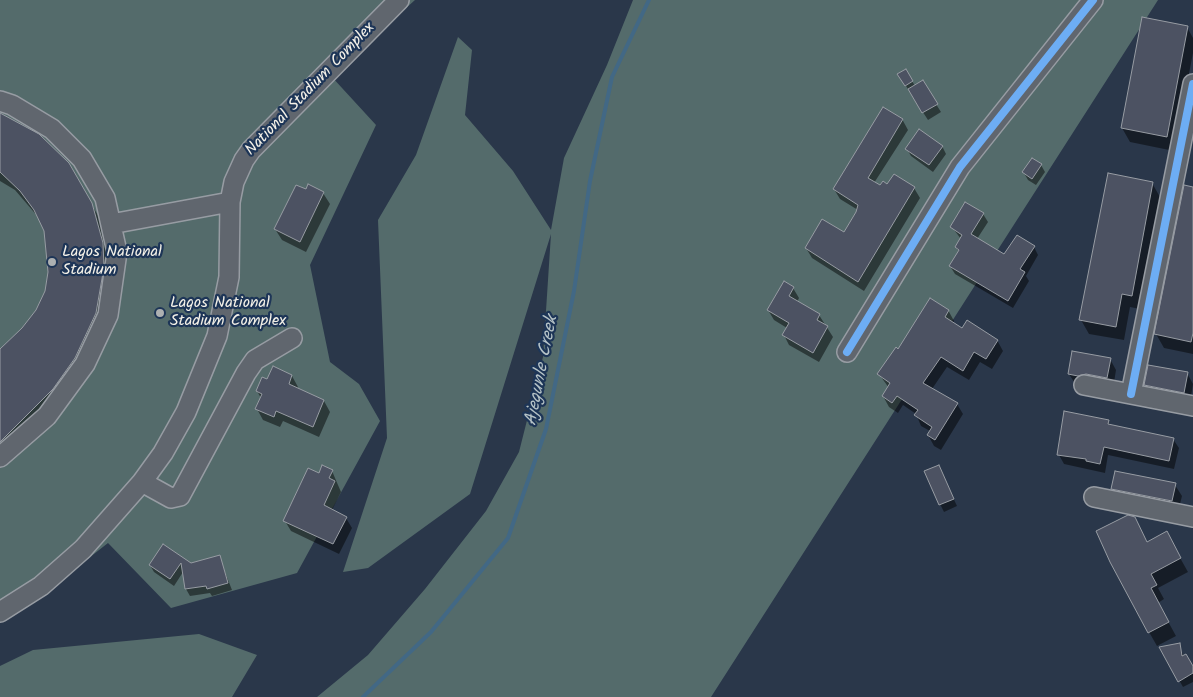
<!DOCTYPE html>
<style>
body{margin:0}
canvas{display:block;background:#2a374a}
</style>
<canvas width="1193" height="697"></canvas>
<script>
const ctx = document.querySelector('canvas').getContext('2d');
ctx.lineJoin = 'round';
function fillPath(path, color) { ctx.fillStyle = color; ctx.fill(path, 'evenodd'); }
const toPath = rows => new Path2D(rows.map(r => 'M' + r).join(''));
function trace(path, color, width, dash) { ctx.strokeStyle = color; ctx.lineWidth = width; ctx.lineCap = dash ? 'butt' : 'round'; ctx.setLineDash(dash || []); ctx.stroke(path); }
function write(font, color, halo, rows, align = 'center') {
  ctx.font = font + ' Kalam,sans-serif'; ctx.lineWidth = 4.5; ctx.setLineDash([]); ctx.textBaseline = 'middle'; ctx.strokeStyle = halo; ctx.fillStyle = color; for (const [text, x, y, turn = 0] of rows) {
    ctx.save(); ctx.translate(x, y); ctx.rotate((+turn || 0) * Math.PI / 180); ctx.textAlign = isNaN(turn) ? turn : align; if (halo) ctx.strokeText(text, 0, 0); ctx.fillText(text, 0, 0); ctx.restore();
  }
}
fillPath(toPath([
 [0,0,415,0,331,76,376,125,310,265,330,362,359,384,380,421,297,573,171,608,108,543,71,572,0,613],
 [633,0,1158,0,711,697,317,697,368,655,425,589,486,511,519,452,543,357,551,234,470,494,368,568,343,572,387,438,378,220,416,155,458,37,472,50,465,115,513,171,551,230,564,158,607,65],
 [199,634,257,655,232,697,0,697,0,666,33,650]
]), '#546b6b');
fillPath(toPath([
 [1187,27,1193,38,1193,53,1174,151,1130,142,1122,128],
 [906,71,915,86,922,82,941,112,928,120,899,75],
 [0,115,68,164,100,219,111,259,104,329,0,464,0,351,22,329,37,310,46,292,50,272,45,231,39,218,15,190,0,181],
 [902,119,908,130,874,183,880,187,914,188,920,198,864,291,812,258,806,248,844,234,858,210,840,199,834,189],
 [942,146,946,154,933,172,911,156,907,149],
 [1041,165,1045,172,1036,185,1028,180,1024,173],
 [1152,183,1160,197,1140,309,1130,307,1124,340,1089,334,1081,320],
 [1193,189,1193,354,1164,348,1156,334],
 [306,191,323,193,330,204,306,252,282,240,275,229],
 [983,214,988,222,977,239,1005,256,1034,247,1038,255,1026,276,1029,281,1013,308,955,274,950,266,959,252,956,247,961,239,952,227],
 [793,288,799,298,797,302,819,315,833,337,819,362,789,345,784,335,787,328,774,320,768,310],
 [948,310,954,321,952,324,962,330,997,340,1003,351,992,369,980,362,969,380,947,367,932,389,957,404,963,414,941,450,934,446,928,435,930,431,921,426,916,414,903,405,898,413,889,407,883,396,889,388,879,374,898,351],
 [1110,359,1116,370,1113,389,1076,385,1069,374],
 [1187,373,1193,384,1190,403,1152,396,1146,385],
 [292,376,298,387,297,390,324,401,330,412,319,437,283,421,280,427,263,420,257,409,261,398,257,391,268,381],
 [1108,421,1111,426,1173,439,1179,448,1174,469,1108,455,1105,473,1064,464,1059,455],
 [332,471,341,492,332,510,346,518,352,528,339,554,291,531,285,521,319,474],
 [942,474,957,506,944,512,940,504],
 [1175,485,1182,496,1178,512,1119,500,1113,489],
 [1147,543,1174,547,1188,572,1158,588,1164,599,1158,603,1176,636,1157,646,1149,632],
 [163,546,191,565,219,557,232,590,212,596,210,593,190,596,186,589,183,572,174,586,154,572,150,565],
 [1179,645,1184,657,1193,669,1193,682,1183,687,1161,648]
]), '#0007');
trace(toPath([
 [363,697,431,632,508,538,546,429,574,291,590,181,612,77,649,0]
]), '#426885', 4);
const building = toPath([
 [1142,17,1188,26,1167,137,1121,128,1142,17],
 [906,69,913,81,905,86,897,74,906,69],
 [923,80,938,104,922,113,908,89,923,80],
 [883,107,903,119,868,178,880,185,883,181,887,184,894,174,915,187,858,282,805,248,822,219,844,232,856,212,858,205,833,189,883,107],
 [0,113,39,134,69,163,92,203,103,243,104,267,96,313,75,358,53,389,0,442,0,349,22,328,36,310,45,291,48,272,44,231,34,210,20,191,0,172,0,113],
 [919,129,943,146,929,165,905,149,919,129],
 [1032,158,1042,164,1032,179,1022,172,1032,158],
 [1108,173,1153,182,1132,296,1122,294,1116,327,1079,320,1108,173],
 [308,184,324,192,300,242,274,229,296,185,306,189,308,184],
 [1184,185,1193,187,1193,333,1191,342,1154,334,1184,185],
 [965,202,984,213,971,234,1004,254,1017,235,1035,246,1020,269,1025,272,1008,301,949,266,959,250,955,247,962,235,950,227,965,202],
 [784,281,794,287,789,296,820,314,817,320,828,326,813,353,782,335,789,323,767,310,784,281],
 [930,298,949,310,945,317,962,328,967,320,998,340,986,359,974,352,963,371,941,357,923,383,958,403,935,440,927,435,932,427,914,415,918,410,897,396,892,403,882,396,890,383,877,374,896,347,898,349,930,298],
 [1072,351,1111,358,1107,378,1086,374,1078,376,1068,374,1072,351],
 [1148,365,1188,372,1184,393,1144,385,1148,365],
 [273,366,292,375,289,384,324,400,313,427,276,411,274,417,255,409,262,394,256,391,262,377,267,379,273,366],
 [1064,411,1109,420,1108,424,1174,438,1169,461,1104,447,1100,464,1086,461,1086,459,1057,455,1064,411],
 [322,465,333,470,329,478,335,481,324,505,347,517,333,544,283,521,308,468,319,473,322,465],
 [939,465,954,499,939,505,924,471,939,465],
 [1115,471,1176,483,1172,501,1111,489,1115,471],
 [1128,515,1135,517,1147,542,1167,531,1181,558,1151,574,1157,585,1151,588,1169,622,1148,633,1110,562,1096,531,1128,515],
 [163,544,191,563,220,555,228,583,207,589,206,586,185,589,181,563,170,579,149,565,163,544],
 [1180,643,1182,656,1186,654,1193,666,1193,673,1178,682,1159,647,1180,643]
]);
fillPath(building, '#4c5262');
trace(building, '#979ca3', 1);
const minor = toPath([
 [0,101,12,105,52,129,82,159,105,198,117,252,108,315,85,364,47,416,0,457],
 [111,224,230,202],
 [847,352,960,167,1093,0],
 [1084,385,1193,406],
 [1131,394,1193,84],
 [142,482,171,498,180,496,246,373,255,360,292,338],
 [1094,497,1193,517],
 [0,612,41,586,83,549,142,482,163,453,186,412,217,336,229,277,230,202,234,182,244,160,251,150,399,0]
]);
trace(minor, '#979ca3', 22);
trace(minor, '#60666e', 19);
trace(toPath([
 [847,352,960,167,1093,0],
 [1131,394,1193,84]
]), '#6dadf4', 8);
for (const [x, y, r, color] of [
 [52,262,5,"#adb0b1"],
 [160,313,5,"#adb0b1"]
]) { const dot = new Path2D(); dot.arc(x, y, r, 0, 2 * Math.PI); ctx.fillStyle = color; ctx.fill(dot); trace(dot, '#1d3557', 2); }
write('16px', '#f4f1e8', '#1d3557', [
 ["National Stadium Complex",311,90,-46]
]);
write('16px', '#f4f1e8', '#1d3557', [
 ["Lagos National",62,253],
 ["Stadium",62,271],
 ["Lagos National",170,304],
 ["Stadium Complex",170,322]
], 'left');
write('italic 18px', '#b6c3c7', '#1d3557', [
 ["Ajegunle Creek",543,371,-79]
]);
</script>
